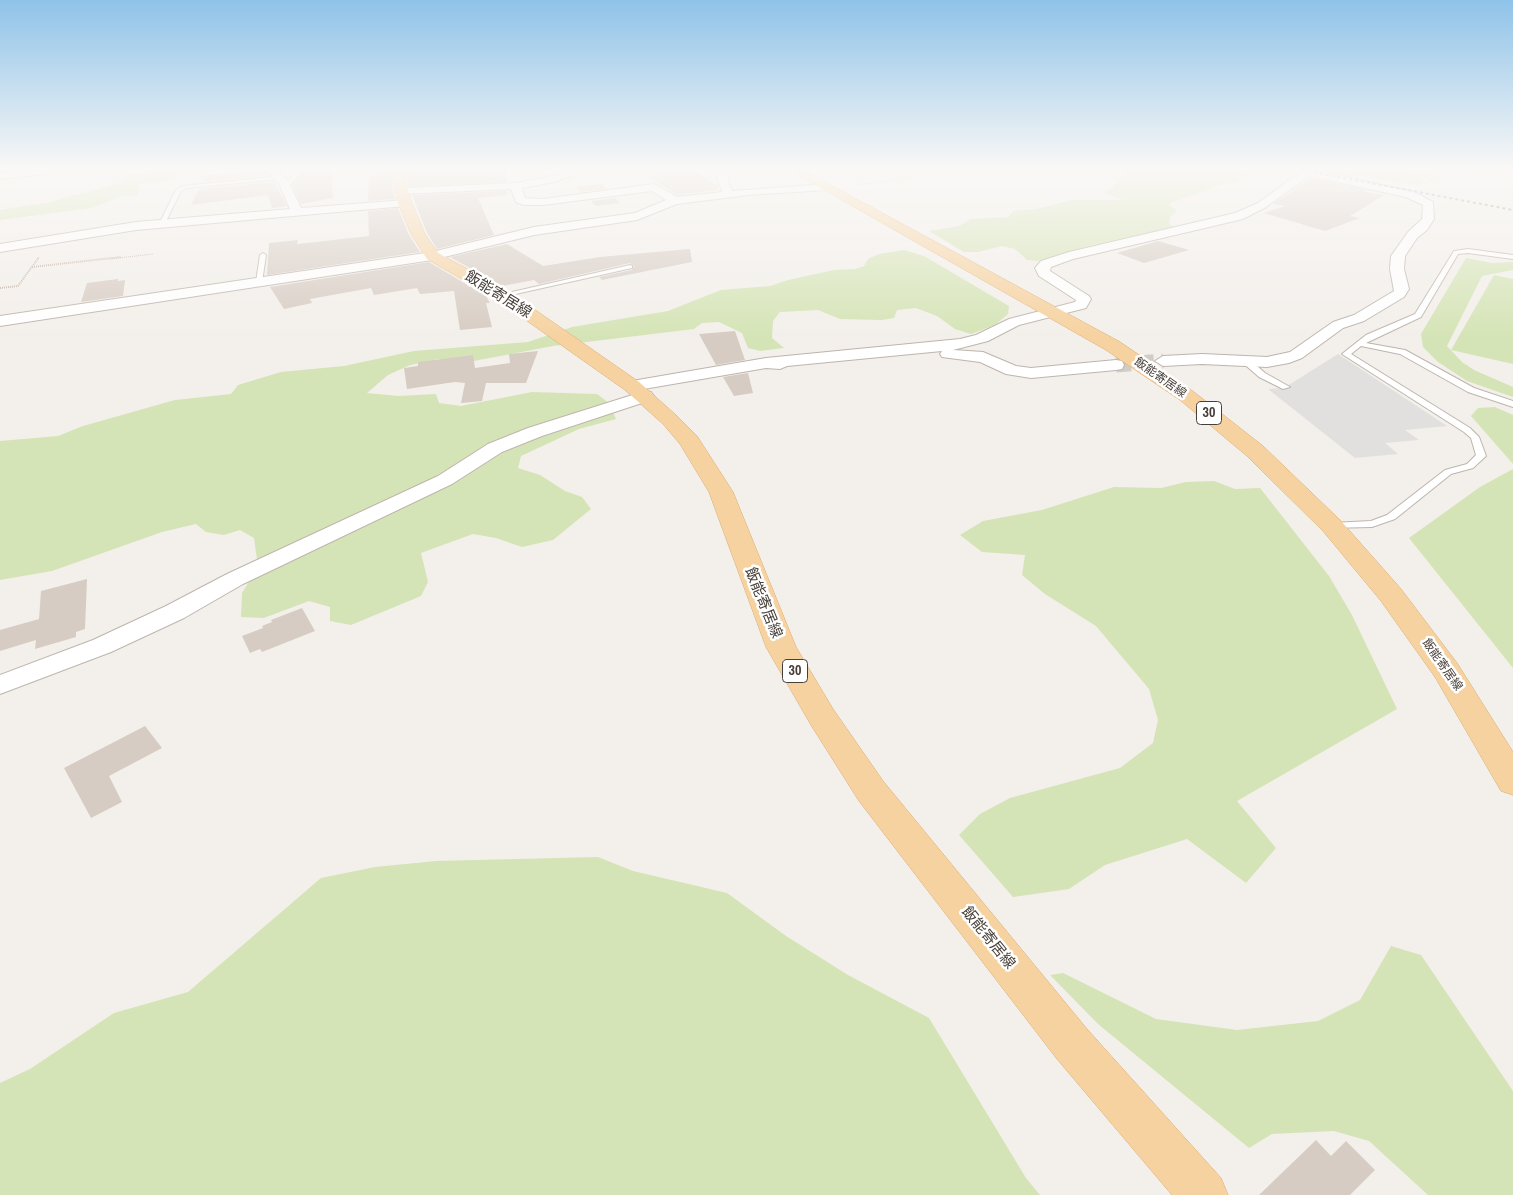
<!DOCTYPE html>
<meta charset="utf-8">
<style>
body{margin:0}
canvas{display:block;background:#f3efea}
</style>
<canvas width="1513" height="1195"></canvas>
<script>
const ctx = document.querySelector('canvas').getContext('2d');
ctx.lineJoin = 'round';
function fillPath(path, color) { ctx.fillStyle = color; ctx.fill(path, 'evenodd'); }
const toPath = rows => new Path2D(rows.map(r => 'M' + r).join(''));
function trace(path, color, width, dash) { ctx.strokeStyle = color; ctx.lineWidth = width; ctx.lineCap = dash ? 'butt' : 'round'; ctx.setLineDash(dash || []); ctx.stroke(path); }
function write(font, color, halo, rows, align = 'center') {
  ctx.font = font + ' "Archivo Narrow","Noto Sans JP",sans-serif'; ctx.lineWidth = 5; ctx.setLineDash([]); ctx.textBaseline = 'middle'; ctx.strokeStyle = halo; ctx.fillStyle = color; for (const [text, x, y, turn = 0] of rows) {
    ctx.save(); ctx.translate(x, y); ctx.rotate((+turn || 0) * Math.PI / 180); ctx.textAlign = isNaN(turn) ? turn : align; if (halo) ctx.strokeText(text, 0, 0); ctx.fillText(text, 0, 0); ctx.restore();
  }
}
fillPath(toPath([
 [157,170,199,170,179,174,179,176,173,180,139,184,138,195,122,196,92,208,0,220,0,210,46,203,107,187,123,181,127,175],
 [1128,170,1259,170,1237,179,1240,181,1219,185,1209,190,1172,202,1169,205,1177,211,1170,217,1169,223,1173,227,1169,229,1088,246,1038,261,1027,260,1015,249,1002,246,978,252,964,252,929,231,959,226,971,219,1008,217,1013,211,1037,209,1071,200,1124,200,1104,193,1111,189],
 [1314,170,1411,170,1432,174,1421,184,1416,185],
 [904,250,924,256,1009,306,1008,314,995,325,971,334,955,329,937,316,916,308,897,310,894,318,882,320,840,319,818,310,780,312,773,321,772,338,784,348,760,351,748,348,742,333,719,322,702,323,694,329,553,346,474,361,438,359,410,365,388,375,367,393,398,396,436,394,439,403,461,406,532,392,597,394,609,403,616,419,579,429,521,456,518,468,540,475,565,491,582,497,591,509,553,540,522,547,496,538,473,534,421,553,428,582,421,596,351,625,330,621,330,607,309,601,264,618,241,617,242,593,258,567,254,538,240,530,224,535,206,532,196,524,162,532,52,571,0,580,0,441,58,436,83,426,175,400,231,394,238,385,281,372,344,366,414,351,528,342,572,327,668,311,721,290,770,286,788,280,834,270,855,269,864,266,868,259,879,254],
 [1466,258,1492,263,1513,262,1513,270,1482,276,1447,346,1462,362,1474,370,1513,387,1513,397,1467,381,1438,362,1423,347,1421,334],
 [1494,275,1513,279,1513,364,1451,350],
 [1495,407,1513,415,1513,464,1471,416,1478,408],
 [1513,469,1513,668,1409,538,1480,487],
 [1214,481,1235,489,1260,488,1329,576,1352,615,1397,709,1237,801,1276,848,1246,883,1187,839,1105,865,1069,889,1013,897,959,835,980,814,1010,798,1120,768,1153,743,1158,720,1149,689,1096,626,1045,594,1022,575,1025,555,982,552,960,535,983,521,1042,510,1114,487,1161,488,1186,482],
 [598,857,633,871,727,893,786,936,848,975,929,1018,1026,1178,1040,1195,0,1195,0,1083,30,1069,114,1013,188,992,321,878,375,867,436,861],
 [1391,946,1421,955,1513,1091,1513,1195,1428,1195,1369,1141,1334,1131,1272,1134,1249,1148,1098,1024,1050,975,1063,973,1156,1019,1237,1030,1318,1021,1360,1000]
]), '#d5e4b6');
fillPath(toPath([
 [1338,354,1447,426,1405,430,1419,440,1385,443,1398,454,1355,458,1268,389,1284,388]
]), '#e2e0de');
fillPath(toPath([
 [265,170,269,175,202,182,206,175],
 [306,170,331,170,333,198,301,204,292,185],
 [506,170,507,182,409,186,408,184,409,171],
 [649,170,694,170,718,186,717,187,719,190,677,195,650,178,659,176],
 [393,171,392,184,395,199,368,201,369,181,380,172],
 [1311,178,1366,190,1364,192,1384,195,1350,216,1360,218,1325,231,1264,213,1285,206,1273,204],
 [274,182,287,206,272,208,268,195,191,205,199,189],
 [602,184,606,189,581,192,576,187],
 [507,191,507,195,478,198,494,235,437,249,427,233,412,195],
 [615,198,620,203,596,206,591,201],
 [398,208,409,235,420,252,267,275,269,243,298,240,297,244,369,236,368,211],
 [1158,241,1189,250,1144,263,1117,253],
 [507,244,543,266,600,257,690,249,692,262,602,280,599,277,632,270,634,266,630,263,539,284,534,280,502,286,450,257],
 [429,262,486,296,490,303,486,303,492,327,460,330,454,291,420,294,417,288,374,295,371,288,310,299,312,303,284,309,270,287],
 [118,279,118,281,125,280,123,296,81,302,87,283],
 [735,331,745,360,716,365,699,334],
 [538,351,526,383,486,383,482,401,461,403,465,383,455,382,407,389,404,368,418,366,418,362,473,355,475,368,510,363,509,354],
 [748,373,753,393,734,396,723,377],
 [87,579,85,629,76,632,76,637,35,649,36,640,0,651,0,630,39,619,41,591],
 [302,608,315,631,262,652,260,649,250,653,242,636,263,628,262,626,272,622,271,620],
 [145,726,162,748,109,776,122,802,91,818,64,768],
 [1316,1140,1331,1156,1346,1141,1375,1170,1350,1195,1259,1195]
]), '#d7ccc3');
trace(toPath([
 [1116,365,1163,361]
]), '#d1ccc6', 15, [15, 8]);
const service = toPath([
 [299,170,304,170,287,188,283,188,283,186,299,170],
 [280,176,282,179,186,188,181,191,164,225,159,224,176,190,183,186,280,176],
 [1468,249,1513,255,1513,259,1468,253,1458,254,1421,317,1366,343,1405,350,1474,388,1513,401,1513,407,1468,392,1400,354,1361,346,1351,354,1470,428,1479,437,1486,456,1473,468,1451,474,1395,519,1372,527,1328,528,1327,526,1332,523,1371,521,1387,515,1445,470,1467,464,1476,455,1471,438,1464,432,1342,354,1366,335,1415,314,1454,251,1468,249],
 [263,253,266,255,262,282,259,284,256,282,260,255,263,253],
 [630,265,632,266,632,268,502,297,499,295,630,265],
 [1243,359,1249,359,1265,373,1290,387,1283,389,1259,377,1243,363,1243,359]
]);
const minor = toPath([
 [27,170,57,170,52,173,0,179,0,173,27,170],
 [267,170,278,170,288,181,301,208,405,200,411,203,405,206,136,230,0,252,0,244,136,222,290,209,279,184,267,170],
 [572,170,587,170,554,182,522,188,525,198,543,199,654,184,677,197,722,192,716,174,712,170,725,171,732,191,826,184,832,187,826,190,748,195,677,204,637,220,534,235,432,260,0,326,0,316,432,252,534,227,635,213,666,200,652,191,543,205,524,205,516,202,511,189,402,194,396,191,402,188,516,183,548,177,572,170],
 [1303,170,1315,170,1414,192,1433,202,1434,219,1427,230,1417,238,1405,256,1404,269,1409,289,1404,297,1364,321,1343,328,1302,358,1289,363,1267,367,1202,364,1163,366,1155,361,1163,356,1202,354,1267,357,1290,352,1333,322,1354,315,1394,291,1390,269,1391,256,1408,232,1422,219,1423,205,1406,197,1309,176,1266,207,1243,219,1073,259,1051,267,1050,271,1089,296,1091,299,1086,308,1019,325,988,341,953,350,983,352,1016,366,1031,368,1116,360,1122,361,1124,365,1122,369,1116,370,1031,378,1006,374,980,362,942,357,940,354,942,351,787,366,780,369,766,368,632,391,626,390,623,386,626,382,632,381,766,358,960,339,976,335,1009,319,1075,302,1076,300,1039,276,1035,268,1041,261,1069,252,1235,213,1258,203,1303,170],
 [645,391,651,392,654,396,651,400,542,436,502,452,452,484,243,584,184,618,111,652,0,694,0,675,93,640,166,606,227,574,438,476,488,444,528,428,645,391]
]);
const primary = toPath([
 [395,170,407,170,406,184,412,203,425,234,438,253,508,291,639,382,677,416,697,436,733,492,796,647,833,709,883,781,1087,1029,1221,1178,1228,1195,1172,1195,1057,1059,859,801,811,725,766,647,709,492,680,444,663,424,625,390,496,299,427,259,411,234,398,203,394,184,395,170],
 [789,170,803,170,1120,342,1194,392,1263,446,1341,521,1401,589,1457,663,1513,752,1513,795,1501,791,1435,677,1381,601,1323,531,1247,456,1180,400,1106,350,789,170]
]);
trace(service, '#beb5ad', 2);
trace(minor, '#beb5ad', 2);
trace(primary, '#daac71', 1);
trace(toPath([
 [1425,184,1440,174,1465,174,1478,170],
 [856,185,895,180,939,170],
 [38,259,39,257],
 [110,259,153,254]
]), '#bfaf9f', 1, [1, 1]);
trace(toPath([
 [32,267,121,257],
 [0,288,18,286,39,257]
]), '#bfaf9f', 2, [1, 1]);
fillPath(service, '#fff');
fillPath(minor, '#fff');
fillPath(primary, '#f6d2a0');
trace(toPath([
 [1302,170,1513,210]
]), '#979797', 2, [3, 3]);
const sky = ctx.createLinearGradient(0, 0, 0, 337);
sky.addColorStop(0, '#8fc3e9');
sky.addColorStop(0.5, '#faf8f6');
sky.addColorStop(1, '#faf8f600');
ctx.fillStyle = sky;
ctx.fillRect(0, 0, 1513, 337);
write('12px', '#473f38', '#fff', [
 ["飯能寄居線",1160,378,35],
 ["飯能寄居線",1442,665,55]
]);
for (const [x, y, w] of [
 [1209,413,25],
 [795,671,25]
]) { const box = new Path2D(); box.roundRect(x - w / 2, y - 11.5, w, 23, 4); ctx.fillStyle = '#fff'; ctx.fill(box); trace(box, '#473f38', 1); }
write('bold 14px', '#473f38', null, [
 ["30",1209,413],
 ["30",795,671]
]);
write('15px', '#473f38', '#fff', [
 ["飯能寄居線",498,295,32],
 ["飯能寄居線",763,603,68],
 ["飯能寄居線",988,938,51]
]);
</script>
